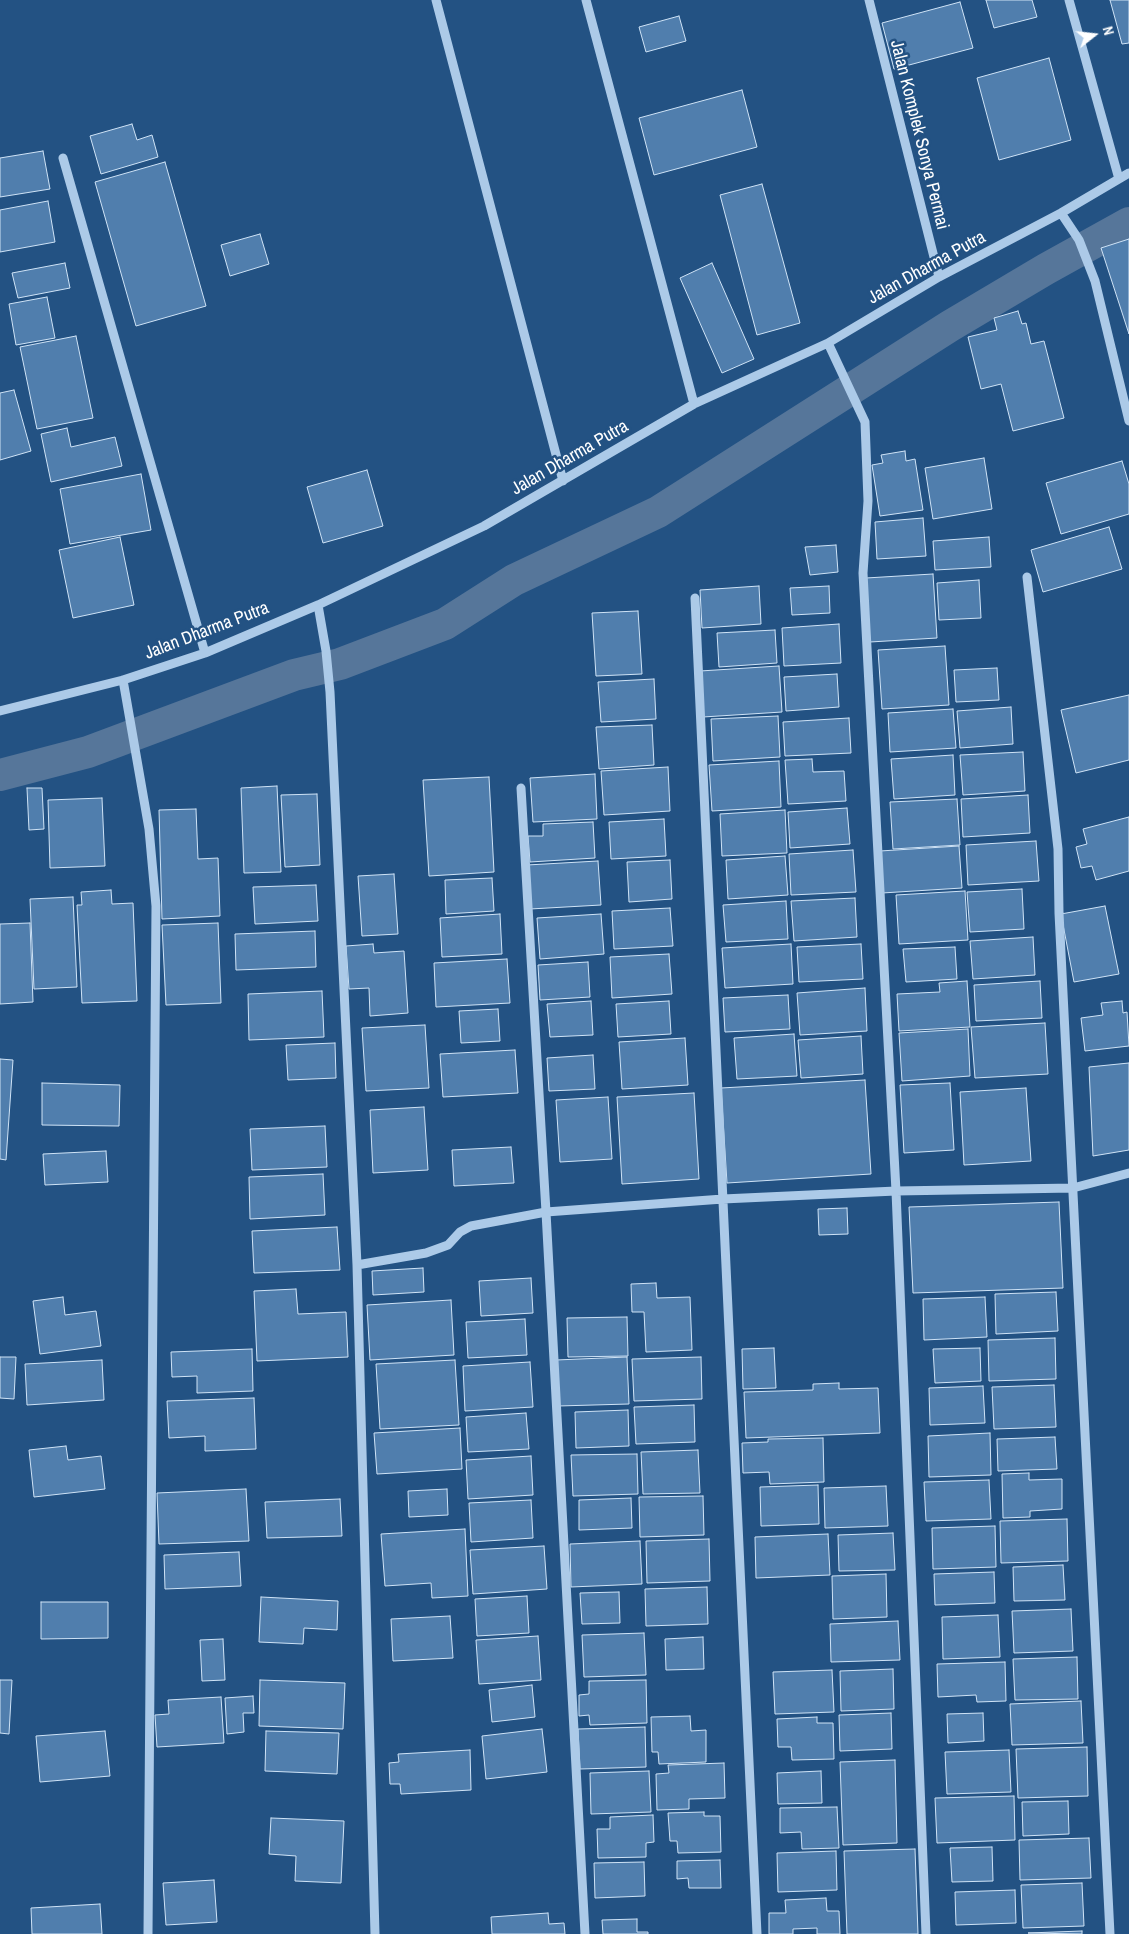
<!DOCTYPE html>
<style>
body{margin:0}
#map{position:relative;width:1129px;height:1934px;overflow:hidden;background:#235283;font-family:"Archivo Narrow",sans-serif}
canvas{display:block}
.north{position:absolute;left:1069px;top:10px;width:50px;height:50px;-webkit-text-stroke:4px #235283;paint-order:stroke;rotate:74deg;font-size:14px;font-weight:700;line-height:20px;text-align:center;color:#fff}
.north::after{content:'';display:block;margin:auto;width:18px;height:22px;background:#fff;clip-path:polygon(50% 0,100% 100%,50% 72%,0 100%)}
</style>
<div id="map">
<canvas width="1129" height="1934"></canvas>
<div class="north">N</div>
</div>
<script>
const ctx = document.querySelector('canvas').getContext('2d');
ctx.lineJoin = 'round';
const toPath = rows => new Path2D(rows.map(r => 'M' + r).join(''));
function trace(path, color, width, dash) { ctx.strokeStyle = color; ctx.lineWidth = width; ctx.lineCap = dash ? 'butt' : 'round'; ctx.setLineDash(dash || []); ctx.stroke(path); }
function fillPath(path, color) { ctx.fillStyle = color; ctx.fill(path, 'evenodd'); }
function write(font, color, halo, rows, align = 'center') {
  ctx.font = font + ' "Archivo Narrow",sans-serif'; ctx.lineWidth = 5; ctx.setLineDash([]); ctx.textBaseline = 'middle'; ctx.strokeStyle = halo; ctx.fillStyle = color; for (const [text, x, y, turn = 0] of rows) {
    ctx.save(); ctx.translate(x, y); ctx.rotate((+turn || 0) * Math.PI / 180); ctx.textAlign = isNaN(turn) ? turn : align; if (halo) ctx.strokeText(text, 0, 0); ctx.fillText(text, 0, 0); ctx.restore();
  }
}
trace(toPath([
 [0,775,88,752,294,675,340,664,445,624,514,580,658,512,950,326,1046,269,1129,223]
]), '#56769a', 32);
const building = toPath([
 [986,0,1032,0,1037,17,994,28,986,0],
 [1110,0,1129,0,1129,43,1122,44,1110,0],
 [960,2,973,48,894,69,882,23,960,2],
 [679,16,686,41,646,52,639,27,679,16],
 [1049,58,1071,140,999,160,977,78,1049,58],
 [742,90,757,147,654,175,639,118,742,90],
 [132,124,137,140,152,135,158,157,101,174,90,136,132,124],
 [43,151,50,189,0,197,0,158,43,151],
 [165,162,206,306,136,326,95,182,165,162],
 [762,184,800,323,757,335,720,195,762,184],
 [48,201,55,242,0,252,0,210,48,201],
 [260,234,269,264,230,276,221,245,260,234],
 [1129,239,1129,334,1101,248,1129,239],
 [65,263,70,288,18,298,12,273,65,263],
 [712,263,754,359,722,373,680,278,712,263],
 [47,297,55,338,16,345,9,304,47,297],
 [1018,311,1022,324,1026,323,1031,344,1044,341,1064,418,1013,431,1001,384,981,389,968,337,997,330,994,318,1018,311],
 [76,336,93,418,37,429,20,347,76,336],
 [14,390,31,451,0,460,0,393,14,390],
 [67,428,71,447,115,437,122,466,51,482,41,434,67,428],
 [905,451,906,461,915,459,923,510,880,516,872,465,883,463,881,455,905,451],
 [984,458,992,509,933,519,925,468,984,458],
 [1122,461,1129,484,1129,514,1061,534,1046,483,1122,461],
 [367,470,383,526,323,543,307,487,367,470],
 [141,474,151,530,70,544,60,489,141,474],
 [923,518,926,556,877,559,875,522,923,518],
 [1109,527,1122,569,1043,592,1031,550,1109,527],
 [120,537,134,605,73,618,59,550,120,537],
 [989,537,991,567,935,570,933,541,989,537],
 [836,545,838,572,810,575,805,547,836,545],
 [933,574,937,638,870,642,866,578,933,574],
 [979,580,981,618,939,620,937,583,979,580],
 [759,586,761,624,702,628,700,590,759,586],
 [829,586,830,613,792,615,790,588,829,586],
 [638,611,642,674,596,676,592,613,638,611],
 [839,624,841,663,784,666,782,628,839,624],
 [775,630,777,663,719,667,717,633,775,630],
 [945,646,949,705,882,709,878,650,945,646],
 [779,666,782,712,703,717,700,671,779,666],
 [997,668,999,700,956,702,954,670,997,668],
 [837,674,839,707,786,711,784,677,837,674],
 [654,679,656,719,601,722,598,682,654,679],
 [1129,695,1129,760,1076,773,1061,710,1129,695],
 [1011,707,1013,744,960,748,957,711,1011,707],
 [953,709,956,748,890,752,888,713,953,709],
 [778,716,780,757,713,761,711,719,778,716],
 [849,718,851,753,785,756,783,722,849,718],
 [652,725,654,765,599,769,596,727,652,725],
 [1023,752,1025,791,963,795,960,755,1023,752],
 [953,755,955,795,894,799,891,759,953,755],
 [812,759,813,772,844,771,846,801,788,804,785,760,812,759],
 [779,761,781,807,712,811,709,765,779,761],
 [668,767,670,811,604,815,601,771,668,767],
 [595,774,597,819,533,822,530,778,595,774],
 [489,777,494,872,429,876,423,780,489,777],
 [277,786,281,872,244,873,241,788,277,786],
 [27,788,42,788,44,829,29,830,27,788],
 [317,794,320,865,285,867,281,795,317,794],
 [1028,795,1030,833,963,837,961,799,1028,795],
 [102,798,105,866,50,868,48,800,102,798],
 [957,799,960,845,893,849,890,802,957,799],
 [847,808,850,844,790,848,788,812,847,808],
 [196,809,198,859,218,858,220,916,162,919,159,810,196,809],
 [785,810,787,853,722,856,720,814,785,810],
 [1129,817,1129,871,1096,880,1092,866,1081,868,1076,847,1087,844,1083,829,1129,817],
 [664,819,666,856,611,859,609,822,664,819],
 [593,822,595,858,530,862,528,836,543,836,543,824,593,822],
 [1036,841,1039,881,968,885,966,845,1036,841],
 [959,846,962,888,882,893,880,851,959,846],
 [853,850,856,892,791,895,789,854,853,850],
 [785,856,788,895,728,899,726,860,785,856],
 [670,860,672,899,629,902,627,862,670,860],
 [598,861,601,905,530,909,527,865,598,861],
 [394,874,398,934,362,936,358,876,394,874],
 [492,878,494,911,446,914,445,880,492,878],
 [316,885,318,921,255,924,253,887,316,885],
 [1022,889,1024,929,970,932,967,892,1022,889],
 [111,890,112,904,133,903,137,1001,82,1003,77,905,82,905,81,892,111,890],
 [965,891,968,940,899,944,896,895,965,891],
 [73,897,77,987,34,989,30,899,73,897],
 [855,898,857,937,794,941,791,901,855,898],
 [786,901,788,939,726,942,723,905,786,901],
 [1105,906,1119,974,1074,982,1061,914,1105,906],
 [670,908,673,946,614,949,612,911,670,908],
 [500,914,502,954,442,957,440,918,500,914],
 [601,914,604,954,540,959,537,918,601,914],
 [30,923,33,1002,0,1004,0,924,30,923],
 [218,923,221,1003,166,1005,162,925,218,923],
 [315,931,316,967,236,970,235,934,315,931],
 [1033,937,1035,975,973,979,970,941,1033,937],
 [373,944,374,953,404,951,408,1013,370,1016,369,988,349,989,346,946,373,944],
 [791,944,793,984,725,988,722,948,791,944],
 [861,944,863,979,799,982,797,947,861,944],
 [955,947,957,979,906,982,903,949,955,947],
 [669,954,672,994,612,998,610,957,669,954],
 [507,959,510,1003,436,1007,434,963,507,959],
 [588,962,590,997,540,1000,538,965,588,962],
 [967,981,970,1027,899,1031,897,994,940,992,939,983,967,981],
 [1040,981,1042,1018,976,1021,974,985,1040,981],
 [865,988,867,1031,800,1035,797,993,865,988],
 [322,991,324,1037,249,1040,248,994,322,991],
 [788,995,790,1029,725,1032,723,998,788,995],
 [591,1001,593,1035,550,1037,547,1004,591,1001],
 [669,1001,671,1034,618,1037,616,1004,669,1001],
 [1122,1001,1123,1013,1127,1012,1129,1046,1085,1051,1081,1018,1103,1015,1101,1003,1122,1001],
 [498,1009,500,1041,461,1043,459,1011,498,1009],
 [1045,1023,1048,1074,975,1078,971,1027,1045,1023],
 [425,1025,429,1088,366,1091,362,1028,425,1025],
 [968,1029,970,1076,902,1081,899,1033,968,1029],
 [794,1034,797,1076,737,1079,734,1038,794,1034],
 [861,1036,863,1074,801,1078,798,1040,861,1036],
 [685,1038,688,1085,622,1089,619,1042,685,1038],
 [335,1043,336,1078,288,1080,286,1045,335,1043],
 [515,1050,518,1093,443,1097,440,1054,515,1050],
 [593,1055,595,1089,549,1091,547,1058,593,1055],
 [0,1059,13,1060,6,1160,0,1159,0,1059],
 [1129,1063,1129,1150,1093,1156,1089,1067,1129,1063],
 [865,1080,871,1174,727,1183,721,1088,865,1080],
 [42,1083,120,1085,119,1126,42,1125,42,1083],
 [950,1083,954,1150,904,1153,900,1085,950,1083],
 [1026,1088,1031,1161,964,1165,960,1092,1026,1088],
 [694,1093,699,1179,622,1184,617,1097,694,1093],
 [608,1097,612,1159,560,1162,556,1100,608,1097],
 [424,1107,428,1170,373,1173,370,1110,424,1107],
 [325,1126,327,1167,252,1170,250,1129,325,1126],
 [511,1147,514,1183,454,1186,452,1150,511,1147],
 [106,1151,108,1182,45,1185,43,1154,106,1151],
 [323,1174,325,1215,250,1219,249,1177,323,1174],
 [1059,1202,1063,1288,913,1293,909,1207,1059,1202],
 [847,1208,848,1234,819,1235,818,1209,847,1208],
 [337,1227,340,1270,254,1273,252,1231,337,1227],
 [423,1268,424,1292,373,1295,372,1271,423,1268],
 [531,1278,533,1313,481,1316,479,1281,531,1278],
 [656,1283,657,1298,690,1297,692,1350,646,1352,644,1312,632,1312,631,1284,656,1283],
 [296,1289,298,1314,346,1312,348,1357,257,1361,254,1291,296,1289],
 [1056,1292,1058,1331,996,1334,995,1294,1056,1292],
 [63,1297,65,1315,96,1311,101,1346,40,1354,33,1301,63,1297],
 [985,1297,987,1337,924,1340,923,1299,985,1297],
 [451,1300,454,1355,370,1360,367,1305,451,1300],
 [627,1317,628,1356,568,1357,567,1318,627,1317],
 [525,1319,527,1355,468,1358,466,1322,525,1319],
 [1055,1338,1056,1379,989,1381,988,1340,1055,1338],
 [774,1348,776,1388,743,1389,742,1349,774,1348],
 [980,1348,981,1381,935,1383,933,1349,980,1348],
 [252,1349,253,1391,197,1393,197,1376,172,1377,171,1352,252,1349],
 [0,1357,16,1357,14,1399,0,1398,0,1357],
 [627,1357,629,1404,558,1406,556,1360,627,1357],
 [701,1357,702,1399,634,1401,632,1359,701,1357],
 [102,1360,104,1400,27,1405,25,1364,102,1360],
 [455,1360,459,1425,380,1429,376,1364,455,1360],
 [530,1362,533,1407,465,1411,463,1366,530,1362],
 [839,1383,839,1389,878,1388,880,1433,746,1438,744,1392,813,1390,813,1384,839,1383],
 [1054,1385,1056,1427,994,1429,992,1387,1054,1385],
 [983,1386,985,1423,930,1425,929,1388,983,1386],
 [254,1398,256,1449,205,1451,205,1436,169,1438,167,1401,254,1398],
 [694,1405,695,1442,636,1444,634,1407,694,1405],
 [628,1410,629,1446,576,1448,575,1412,628,1410],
 [526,1413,529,1449,468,1452,466,1417,526,1413],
 [460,1428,462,1469,377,1474,374,1433,460,1428],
 [990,1433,991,1475,929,1477,928,1436,990,1433],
 [1055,1437,1057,1469,998,1471,997,1439,1055,1437],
 [823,1438,824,1482,770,1484,769,1472,743,1473,742,1443,768,1442,768,1439,823,1438],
 [66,1446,68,1460,101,1456,105,1489,34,1497,29,1450,66,1446],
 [698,1450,700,1493,643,1494,641,1452,698,1450],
 [637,1454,638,1494,573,1496,571,1455,637,1454],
 [531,1456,533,1495,468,1499,466,1460,531,1456],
 [1029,1473,1029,1480,1062,1479,1062,1509,1030,1511,1030,1517,1003,1518,1002,1474,1029,1473],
 [989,1480,991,1519,926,1521,924,1482,989,1480],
 [818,1485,819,1524,761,1526,760,1487,818,1485],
 [886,1486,888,1526,825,1528,824,1488,886,1486],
 [246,1489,249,1541,159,1544,157,1493,246,1489],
 [447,1489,448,1515,409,1517,408,1491,447,1489],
 [703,1496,704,1535,640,1537,639,1497,703,1496],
 [631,1498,632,1528,579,1530,579,1500,631,1498],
 [340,1499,342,1536,267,1538,265,1502,340,1499],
 [531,1500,533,1538,471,1542,469,1503,531,1500],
 [1067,1519,1068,1561,1001,1563,1000,1521,1067,1519],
 [995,1526,996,1567,933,1569,932,1528,995,1526],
 [465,1529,468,1596,432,1598,431,1583,385,1586,381,1534,465,1529],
 [893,1533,895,1570,839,1571,838,1535,893,1533],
 [828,1534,830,1575,756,1578,755,1537,828,1534],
 [709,1539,710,1581,647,1583,646,1541,709,1539],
 [640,1541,642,1584,571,1587,570,1544,640,1541],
 [544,1546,547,1589,473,1594,470,1550,544,1546],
 [239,1552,241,1586,165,1589,164,1555,239,1552],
 [1063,1565,1065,1600,1014,1601,1013,1567,1063,1565],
 [994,1572,995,1603,935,1605,934,1574,994,1572],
 [886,1574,887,1617,833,1619,832,1576,886,1574],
 [707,1587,708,1624,646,1626,645,1589,707,1587],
 [619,1592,620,1623,582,1624,580,1593,619,1592],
 [527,1596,529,1633,477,1636,475,1599,527,1596],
 [261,1597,338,1601,337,1630,304,1628,303,1644,259,1642,261,1597],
 [41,1602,108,1602,108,1638,41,1639,41,1602],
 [1071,1609,1073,1651,1014,1653,1012,1611,1071,1609],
 [998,1615,1000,1657,943,1659,942,1617,998,1615],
 [450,1616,453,1658,393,1661,391,1619,450,1616],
 [898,1621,900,1660,831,1662,830,1624,898,1621],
 [644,1633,646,1675,584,1677,582,1635,644,1633],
 [538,1636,541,1680,479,1684,476,1640,538,1636],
 [703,1637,704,1669,666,1670,665,1639,703,1637],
 [223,1639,225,1680,202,1681,200,1640,223,1639],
 [1077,1657,1078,1699,1015,1700,1013,1659,1077,1657],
 [1005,1662,1006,1701,977,1702,976,1695,938,1697,937,1664,1005,1662],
 [893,1669,894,1709,841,1711,840,1671,893,1669],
 [832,1670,834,1712,775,1714,773,1672,832,1670],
 [0,1680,12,1680,9,1734,0,1733,0,1680],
 [260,1680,345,1683,343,1729,259,1726,260,1680],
 [646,1680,647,1723,590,1725,589,1715,579,1716,579,1695,589,1694,589,1681,646,1680],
 [532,1685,535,1717,492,1722,489,1690,532,1685],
 [253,1696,254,1713,243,1713,244,1732,227,1734,225,1698,253,1696],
 [221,1697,224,1743,157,1747,155,1715,169,1714,168,1700,221,1697],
 [1081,1701,1083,1743,1012,1745,1010,1704,1081,1701],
 [891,1713,892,1749,840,1751,839,1715,891,1713],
 [983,1713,984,1741,948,1743,947,1714,983,1713],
 [690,1716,691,1731,706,1730,706,1762,659,1764,658,1752,652,1752,651,1717,690,1716],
 [817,1717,817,1723,833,1723,834,1759,792,1760,791,1747,778,1747,777,1719,817,1717],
 [645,1727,646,1767,580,1769,578,1729,645,1727],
 [542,1729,547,1772,486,1779,482,1736,542,1729],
 [105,1731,110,1776,40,1782,36,1736,105,1731],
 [266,1731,339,1733,337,1774,265,1771,266,1731],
 [1087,1747,1088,1796,1018,1798,1016,1749,1087,1747],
 [470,1750,471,1790,401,1794,400,1784,390,1784,389,1763,399,1762,398,1754,470,1750],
 [1009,1750,1011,1792,947,1794,945,1752,1009,1750],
 [895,1760,897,1843,843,1845,840,1762,895,1760],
 [724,1763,725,1798,689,1799,689,1809,657,1810,656,1774,669,1773,668,1765,724,1763],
 [649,1771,651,1812,591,1814,590,1773,649,1771],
 [821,1771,822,1803,778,1804,777,1773,821,1771],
 [1014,1796,1015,1840,937,1843,935,1798,1014,1796],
 [1068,1801,1069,1834,1023,1836,1022,1802,1068,1801],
 [837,1807,839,1848,802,1849,801,1832,780,1833,780,1808,837,1807],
 [704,1812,704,1816,720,1816,721,1852,678,1853,677,1841,670,1841,668,1813,704,1812],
 [653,1815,654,1842,646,1843,646,1857,598,1858,597,1829,610,1829,610,1817,653,1815],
 [271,1818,344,1821,341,1883,295,1881,296,1856,269,1854,271,1818],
 [1089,1838,1091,1878,1020,1880,1019,1840,1089,1838],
 [992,1847,993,1881,952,1882,950,1848,992,1847],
 [915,1849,918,1934,847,1934,844,1851,915,1849],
 [836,1851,837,1890,778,1892,777,1853,836,1851],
 [720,1860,721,1888,689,1888,688,1878,677,1879,677,1861,720,1860],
 [644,1862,645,1896,595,1898,594,1863,644,1862],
 [214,1880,217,1922,166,1925,163,1883,214,1880],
 [1082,1883,1084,1926,1023,1928,1021,1885,1082,1883],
 [1015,1890,1016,1923,956,1925,955,1892,1015,1890],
 [826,1898,827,1911,839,1911,840,1934,817,1934,817,1928,793,1929,793,1934,769,1934,769,1913,786,1913,785,1900,826,1898],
 [100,1904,102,1934,32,1934,31,1908,100,1904],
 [548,1913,549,1924,564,1923,565,1934,492,1934,491,1917,548,1913],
 [637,1919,637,1932,648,1932,648,1934,603,1934,602,1920,637,1919],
 [1082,1931,1082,1934,1028,1933,1082,1931]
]);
fillPath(building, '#507ead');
trace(building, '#cfe3f6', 1);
trace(toPath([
 [436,0,563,481],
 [586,0,694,404],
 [869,0,939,277],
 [1069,0,1119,179],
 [63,158,205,653],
 [1061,213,1079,240,1095,281,1129,421],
 [828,343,865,422,868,501,863,573,896,1191,926,1934],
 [1027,577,1058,849,1059,913,1110,1934],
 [695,598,757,1934],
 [318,605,326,651,330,692,357,1265,375,1934],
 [123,680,149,829,156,906,148,1934],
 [0,711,123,680,205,653,318,605,484,526,694,404,828,343,939,277,1061,213,1129,173],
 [521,788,546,1212,585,1934],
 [357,1265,426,1253,448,1245,460,1232,471,1226,546,1212,723,1199,896,1191,1073,1188,1129,1173]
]), '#accae8', 9);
write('18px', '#fff', '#235283', [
 ["Jalan Komplek Sonya Permai",919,135,76],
 ["Jalan Dharma Putra",927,268,-29],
 ["Jalan Dharma Putra",570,458,-30],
 ["Jalan Dharma Putra",207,631,-21]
]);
</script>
